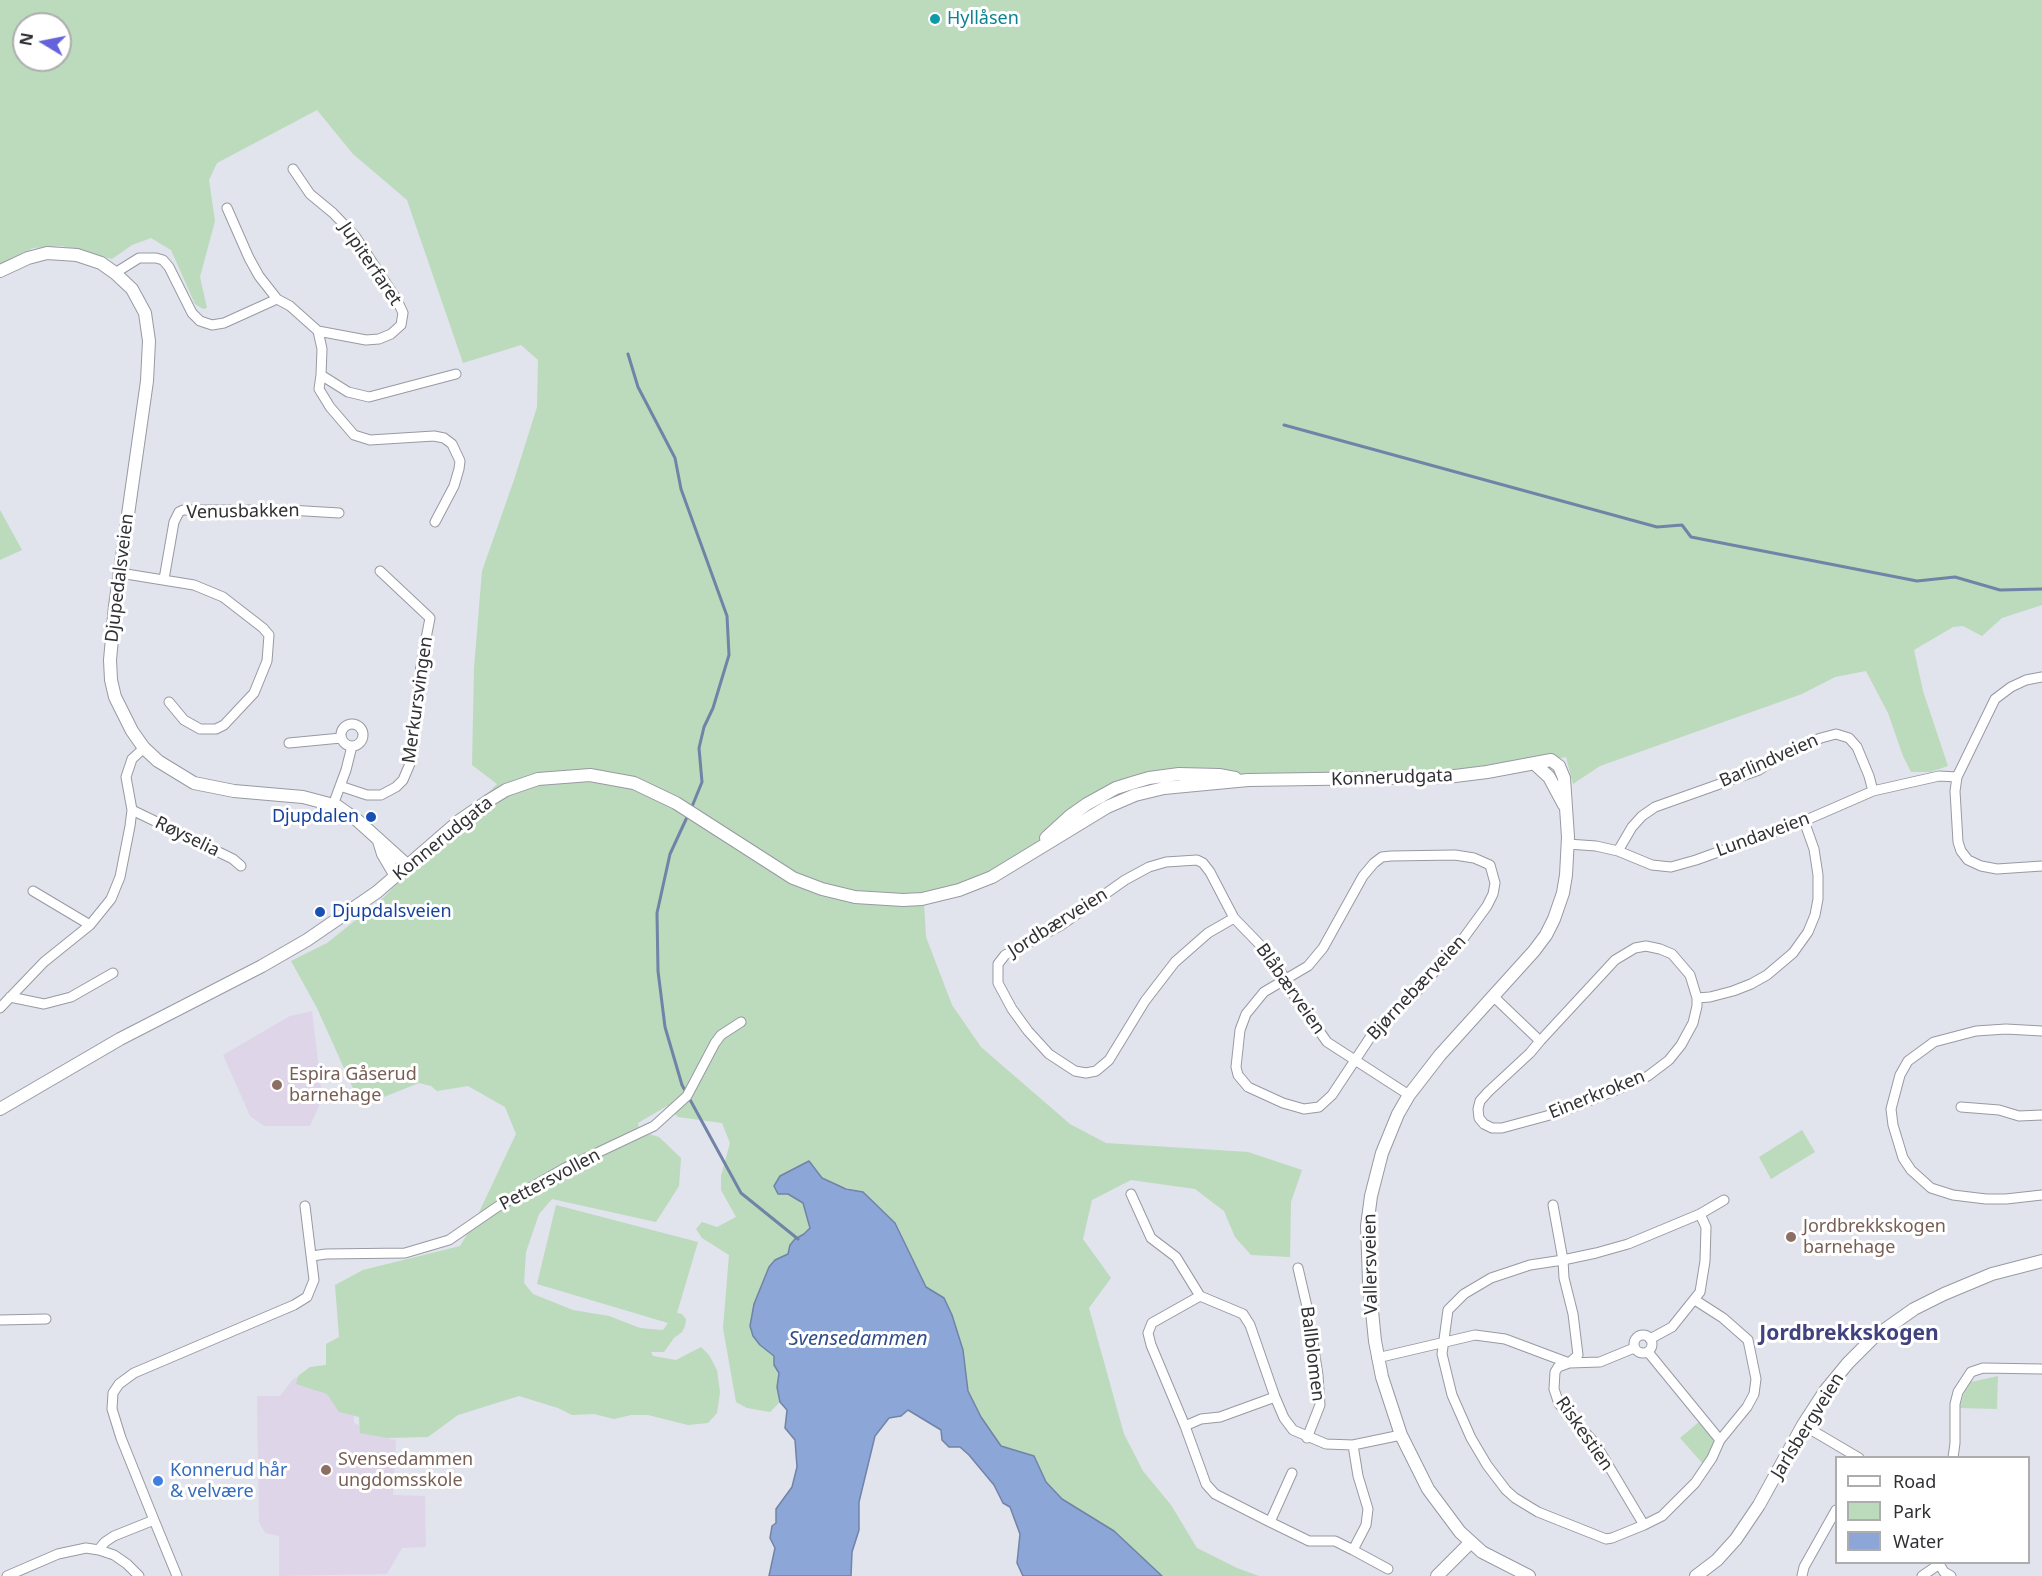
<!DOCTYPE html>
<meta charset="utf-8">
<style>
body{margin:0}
#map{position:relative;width:2042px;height:1576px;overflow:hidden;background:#e1e3ed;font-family:"Noto Sans",sans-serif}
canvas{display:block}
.legend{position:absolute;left:1835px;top:1456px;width:195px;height:108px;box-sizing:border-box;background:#fff;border:2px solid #adadae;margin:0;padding:8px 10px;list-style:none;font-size:18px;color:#313135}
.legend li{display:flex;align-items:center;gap:12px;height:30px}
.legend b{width:30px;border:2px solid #adadae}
.north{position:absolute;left:12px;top:12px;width:60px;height:60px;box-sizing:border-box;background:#fff;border:2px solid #adadae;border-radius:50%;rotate:280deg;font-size:16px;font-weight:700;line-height:24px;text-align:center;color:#313135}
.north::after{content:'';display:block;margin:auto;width:21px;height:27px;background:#6563dc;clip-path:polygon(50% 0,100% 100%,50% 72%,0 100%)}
</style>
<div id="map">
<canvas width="2042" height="1576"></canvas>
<ul class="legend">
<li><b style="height:8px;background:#fff"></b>Road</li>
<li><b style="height:16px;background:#bcdabc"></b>Park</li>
<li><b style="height:16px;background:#8ca6d7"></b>Water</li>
</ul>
<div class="north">N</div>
</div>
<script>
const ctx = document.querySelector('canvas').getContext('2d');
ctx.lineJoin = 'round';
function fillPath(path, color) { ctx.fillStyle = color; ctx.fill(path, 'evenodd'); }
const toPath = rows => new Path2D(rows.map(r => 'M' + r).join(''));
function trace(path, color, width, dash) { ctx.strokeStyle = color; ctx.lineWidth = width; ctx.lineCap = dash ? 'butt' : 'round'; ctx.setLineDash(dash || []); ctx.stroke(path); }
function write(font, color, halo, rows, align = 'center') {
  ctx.font = font + ' "Noto Sans",sans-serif'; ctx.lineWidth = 6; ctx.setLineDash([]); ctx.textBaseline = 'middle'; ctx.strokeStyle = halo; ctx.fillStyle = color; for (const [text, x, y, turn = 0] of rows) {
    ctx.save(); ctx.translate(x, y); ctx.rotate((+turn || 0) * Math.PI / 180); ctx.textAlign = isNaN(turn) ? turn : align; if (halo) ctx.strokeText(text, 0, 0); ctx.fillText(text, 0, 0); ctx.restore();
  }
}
fillPath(toPath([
 [312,1011,321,1087,319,1106,310,1126,264,1126,250,1116,223,1055,290,1016],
 [294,1378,352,1380,354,1423,387,1438,396,1440,393,1495,425,1496,426,1547,402,1548,387,1574,279,1576,279,1536,265,1533,259,1522,257,1396,280,1396]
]), '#dfd5e9');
fillPath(toPath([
 [0,0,2042,0,2042,605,2002,618,1982,636,1963,626,1953,627,1914,650,1923,691,1948,766,1930,772,1911,772,1903,756,1888,713,1866,671,1835,677,1802,694,1600,766,1573,784,1566,757,1478,775,1162,781,1126,791,1087,812,1027,856,924,903,926,937,952,1005,981,1047,1070,1124,1106,1143,1248,1152,1302,1170,1291,1202,1290,1257,1251,1255,1235,1237,1224,1211,1195,1189,1131,1180,1092,1200,1083,1239,1111,1278,1089,1308,1124,1434,1143,1471,1171,1505,1197,1548,1237,1568,1259,1576,1162,1576,1114,1531,1062,1499,1046,1482,1034,1456,1001,1446,981,1417,968,1391,963,1350,944,1298,926,1287,896,1223,863,1192,833,1184,822,1178,816,1170,788,1194,804,1203,810,1228,804,1234,795,1239,790,1245,788,1254,775,1260,763,1281,752,1316,750,1326,760,1345,774,1356,774,1365,779,1373,777,1387,780,1402,770,1412,747,1408,736,1402,723,1328,729,1255,702,1238,696,1229,702,1222,717,1227,736,1217,721,1190,721,1176,730,1143,722,1123,678,1117,667,1106,638,1123,639,1131,659,1137,681,1158,679,1186,656,1222,552,1199,539,1214,526,1252,524,1283,533,1294,573,1310,609,1316,640,1328,663,1330,668,1323,537,1284,556,1205,698,1242,677,1313,682,1314,686,1319,685,1326,682,1332,674,1338,664,1352,651,1352,653,1356,676,1360,701,1347,709,1355,717,1370,720,1392,717,1413,708,1423,688,1425,648,1415,631,1415,614,1419,594,1414,572,1415,558,1408,519,1396,458,1415,428,1437,387,1438,360,1433,359,1417,339,1412,327,1394,296,1384,298,1376,310,1367,326,1365,326,1344,339,1337,335,1285,363,1270,460,1246,474,1223,516,1134,505,1107,468,1086,437,1091,431,1086,419,1083,361,1106,317,1008,291,961,327,943,381,900,497,784,472,765,474,668,482,571,514,480,537,407,538,360,521,345,463,363,407,200,353,154,317,110,217,163,209,180,215,221,200,277,207,308,203,309,195,304,171,250,151,238,132,245,112,259,62,246,33,248,0,264],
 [24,24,60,24,60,60,24,60],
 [0,510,22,550,0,560],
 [1802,1130,1815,1152,1771,1179,1759,1157],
 [1998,1376,1997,1409,1960,1408,1964,1393,1971,1382],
 [1700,1421,1712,1436,1714,1443,1713,1448,1703,1464,1680,1438]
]), '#bcdabc');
const water = toPath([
 [809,1161,822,1178,846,1189,863,1192,895,1223,926,1287,944,1298,952,1315,963,1350,968,1391,981,1417,1001,1446,1034,1456,1046,1482,1062,1499,1114,1531,1162,1576,1023,1576,1017,1563,1020,1534,1010,1507,1003,1503,994,1485,969,1455,960,1447,949,1447,942,1440,941,1430,908,1410,901,1416,889,1418,875,1436,859,1502,859,1530,852,1552,851,1576,769,1576,775,1548,770,1538,772,1526,776,1523,776,1509,792,1487,797,1467,795,1440,785,1428,787,1410,780,1402,777,1387,779,1373,774,1365,774,1356,760,1345,753,1336,750,1326,754,1304,769,1267,775,1260,788,1254,790,1245,795,1239,804,1234,810,1228,803,1203,788,1194,778,1194,774,1186,780,1176,809,1161]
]);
fillPath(water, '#8ca6d7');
trace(water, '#7183a6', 1.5);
trace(toPath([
 [628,354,638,387,675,458,681,489,727,616,729,655,713,708,704,727,699,748,702,782,691,809],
 [1284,425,1657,527,1682,525,1691,537,1917,581,1955,577,2000,590,2042,589],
 [688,815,670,854,657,913,658,971,665,1027,682,1085,741,1193,798,1239]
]), '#7183a6', 3);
const street = toPath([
 [293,169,310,194,333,213,355,236,397,300,403,313,401,325,391,334,379,339,366,340,318,331],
 [227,208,249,258,259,276,277,299],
 [115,273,139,258,156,258,163,260,169,267,192,313,200,321,212,325,224,323,277,299,290,306,318,331,322,349,321,375,348,392,369,397,456,374],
 [321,375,319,389,330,407,354,435,370,440,434,436,444,438,452,444,460,461,459,469,454,486,435,522],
 [120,573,194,585,223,597,263,628,269,635,267,661,254,693,224,725,216,729,200,729,184,720,169,702],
 [164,579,174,522,179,512,183,510,289,510,339,513],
 [2042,677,2026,680,2011,687,1995,699,1957,777,1955,791,1958,842,1961,851,1968,860,1981,866,1997,869,2042,866],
 '341 735a11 11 0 1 1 22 0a11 11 0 1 1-22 0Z',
 [289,743,341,738],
 [340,786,367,795,381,795,396,787,403,780,412,759,421,664,430,618,380,571],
 [333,805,346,770,352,746],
 [132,810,233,859,241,866],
 [1568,844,1596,846,1618,851,1652,865,1671,867,1696,860,1804,821,1873,791,1939,776,1957,777],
 [1618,851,1632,827,1642,816,1655,807,1759,770,1789,750,1821,738,1836,734,1849,738,1857,747,1869,776,1873,791],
 [1455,855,1474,858,1490,865,1495,883,1493,894,1487,906,1460,943,1419,989,1407,1002,1377,1027,1332,1095,1319,1107,1304,1109,1283,1103,1248,1087,1238,1075,1236,1067,1240,1030,1246,1014,1264,992,1308,966,1323,948,1363,876,1374,863,1382,857,1391,856,1455,855],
 [33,891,90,925],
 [1234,918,1208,933,1175,962,1145,1001,1109,1060,1096,1071,1086,1073,1075,1071,1049,1054,1028,1031,1012,1009,998,983,998,964,1005,955,1060,926,1125,880,1149,867,1166,862,1197,860,1203,863,1210,872,1234,918,1266,951,1277,965,1294,995,1327,1042,1409,1095],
 [10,997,44,1004,71,997,113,973],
 [1494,997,1540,1041,1530,1053,1488,1092,1480,1101,1478,1109,1479,1118,1484,1124,1492,1128,1502,1128,1561,1112,1619,1089,1648,1076,1669,1060,1681,1045,1693,1023,1697,1006,1697,998,1690,975,1672,954,1660,949,1646,946,1635,948,1615,960,1540,1041],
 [1697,998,1710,997,1733,991,1751,984,1767,975,1793,953,1808,932,1815,915,1818,899,1818,875,1814,849,1804,821],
 [0,1008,44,962,90,925,111,899,120,877,130,826,132,810,126,777,132,759,144,748],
 [2042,1031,2006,1029,1976,1031,1934,1042,1908,1061,1900,1075,1891,1109,1893,1125,1903,1158,1911,1170,1931,1188,1953,1195,1986,1199,2006,1199,2042,1195],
 [1961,1107,1999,1110,2019,1116,2042,1115],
 [1131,1194,1151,1238,1176,1257,1200,1296,1243,1314,1250,1325,1275,1397,1284,1418,1293,1430,1326,1444,1353,1445,1401,1435],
 [1553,1205,1563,1260,1530,1265,1491,1278,1464,1294,1448,1310,1442,1354,1452,1395,1471,1438,1487,1465,1506,1490,1515,1498,1538,1512,1606,1539,1612,1538,1644,1525],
 [312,1256,326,1254,405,1253,449,1240,497,1207,565,1168,654,1126,687,1096,715,1043,721,1035,741,1022],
 [1298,1268,1308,1311,1318,1375,1320,1405,1307,1438],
 [0,1320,46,1319],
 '1634 1344a9 9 0 1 1 18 0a9 9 0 1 1-18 0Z',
 [1650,1339,1672,1327,1700,1292,1705,1261,1706,1227,1700,1214],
 [1648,1352,1720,1440,1747,1407,1754,1394,1756,1379,1748,1340,1723,1318,1695,1300],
 [1377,1358,1475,1335,1505,1339,1569,1363,1600,1362,1634,1348],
 [1803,1425,1859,1458],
 [1185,1426,1151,1345,1148,1333,1152,1323,1200,1296],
 [1720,1440,1712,1458,1695,1483,1662,1516,1644,1525,1595,1443,1559,1404,1554,1389,1555,1372,1558,1367,1569,1363,1578,1355,1573,1314,1564,1278,1563,1260,1596,1253,1628,1244,1700,1214,1724,1200],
 [1953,1458,1955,1443,1955,1404,1958,1392,1971,1372,1983,1368,2042,1369],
 [1292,1473,1270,1522,1309,1541,1335,1541,1353,1550,1366,1525,1368,1509,1358,1476,1353,1445],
 [154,1520,177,1576],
 [1270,1522,1215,1494,1206,1484,1185,1426,1201,1419,1220,1417,1275,1397],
 [99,1549,105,1542,114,1536,154,1520,121,1438,112,1409,113,1393,119,1384,134,1373,294,1305,307,1297,314,1280,305,1206],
 [1353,1550,1388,1569],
 [1938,1562,1944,1572,1951,1576],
 [7,1576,58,1554,86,1548,99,1550,114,1555,127,1564,139,1576],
 [1802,1576,1804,1567,1836,1510],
 [1922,1576,1938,1565]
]);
const secondary = toPath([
 [0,271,28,258,47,253,77,255,101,263,115,273,132,289,145,313,149,341,147,381,115,606,110,660,111,680,115,697,132,731,144,748,158,761,194,783,234,791,303,797,337,806,357,820,408,866],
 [1535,764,1549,777,1564,805],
 [1046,838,1070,816,1087,804,1116,788,1132,783,1149,778,1179,774,1219,775,1235,778],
 [379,841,383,854,396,876],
 [0,1109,120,1039,262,966,307,940,377,892,459,821,488,801,506,790,538,779,590,775,634,783,676,803,793,878,822,889,855,897,903,900,922,899,959,890,992,877,1107,807,1135,795,1164,788,1248,780,1447,777,1487,772,1551,760,1559,766,1564,778,1568,837,1566,875,1563,893,1554,919,1546,935,1534,951,1440,1055,1409,1095,1398,1114,1382,1153,1371,1196,1367,1226,1369,1281,1375,1341,1382,1377,1401,1435,1428,1489,1460,1532,1482,1552,1529,1576],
 [1437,1576,1470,1543],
 [1696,1576,1717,1560,1736,1539,1759,1505,1803,1425,1825,1391,1848,1363,1873,1338,1914,1309,1944,1294,1992,1274,2042,1261]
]);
trace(street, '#989aa3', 11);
trace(secondary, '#989aa3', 14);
trace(street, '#fff', 9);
trace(secondary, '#fff', 12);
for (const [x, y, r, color] of [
 [935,19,6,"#0f9aa8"],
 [371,817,6,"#1a4fb4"],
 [320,912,6,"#1a4fb4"],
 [277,1085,6,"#8d6e63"],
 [1791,1237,6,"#8d6e63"],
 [326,1470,6,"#8d6e63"],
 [158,1481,6,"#3f7fe0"]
]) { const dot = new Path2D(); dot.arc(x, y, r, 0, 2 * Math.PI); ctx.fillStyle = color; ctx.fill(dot); trace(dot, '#fff', 2); }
write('18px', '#0d838f', '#fff', [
 ["Hyllåsen",947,19]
], 'left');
write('18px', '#313135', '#fff', [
 ["Jupiterfaret",370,264,56],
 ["Venusbakken",243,512,-1],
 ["Djupedalsveien",120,578,-83],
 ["Merkursvingen",418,700,-82],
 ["Barlindveien",1769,761,-24],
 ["Konnerudgata",1392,778,-2],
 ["Lundaveien",1763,835,-20],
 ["Røyselia",187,837,26],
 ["Konnerudgata",443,839,-39],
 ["Jordbærveien",1058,923,-32],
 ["Bjørnebærveien",1417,988,-47],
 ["Blåbærveien",1290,989,55],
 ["Einerkroken",1597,1095,-22],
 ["Pettersvollen",550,1180,-28],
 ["Vallersveien",1371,1264,-91],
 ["Ballblomen",1312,1354,83],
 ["Jarlsbergveien",1808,1426,-58],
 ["Riskestien",1584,1434,55]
]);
write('18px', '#164399', '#fff', [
 ["Djupdalen",359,817],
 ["Djupdalsveien",332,912,"left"]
], 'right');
write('18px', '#785e54', '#fff', [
 ["Espira Gåserud",289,1075],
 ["barnehage",289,1096],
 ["Jordbrekkskogen",1803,1227],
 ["barnehage",1803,1248],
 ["Svensedammen",338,1460],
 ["ungdomsskole",338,1481]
], 'left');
write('18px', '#366cbe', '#fff', [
 ["Konnerud hår",170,1471],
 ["& velvære",170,1492]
], 'left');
write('italic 20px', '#304e8b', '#fff', [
 ["Svensedammen",858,1339]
]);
write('bold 21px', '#414380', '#fff', [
 ["Jordbrekkskogen",1849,1334]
]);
</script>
